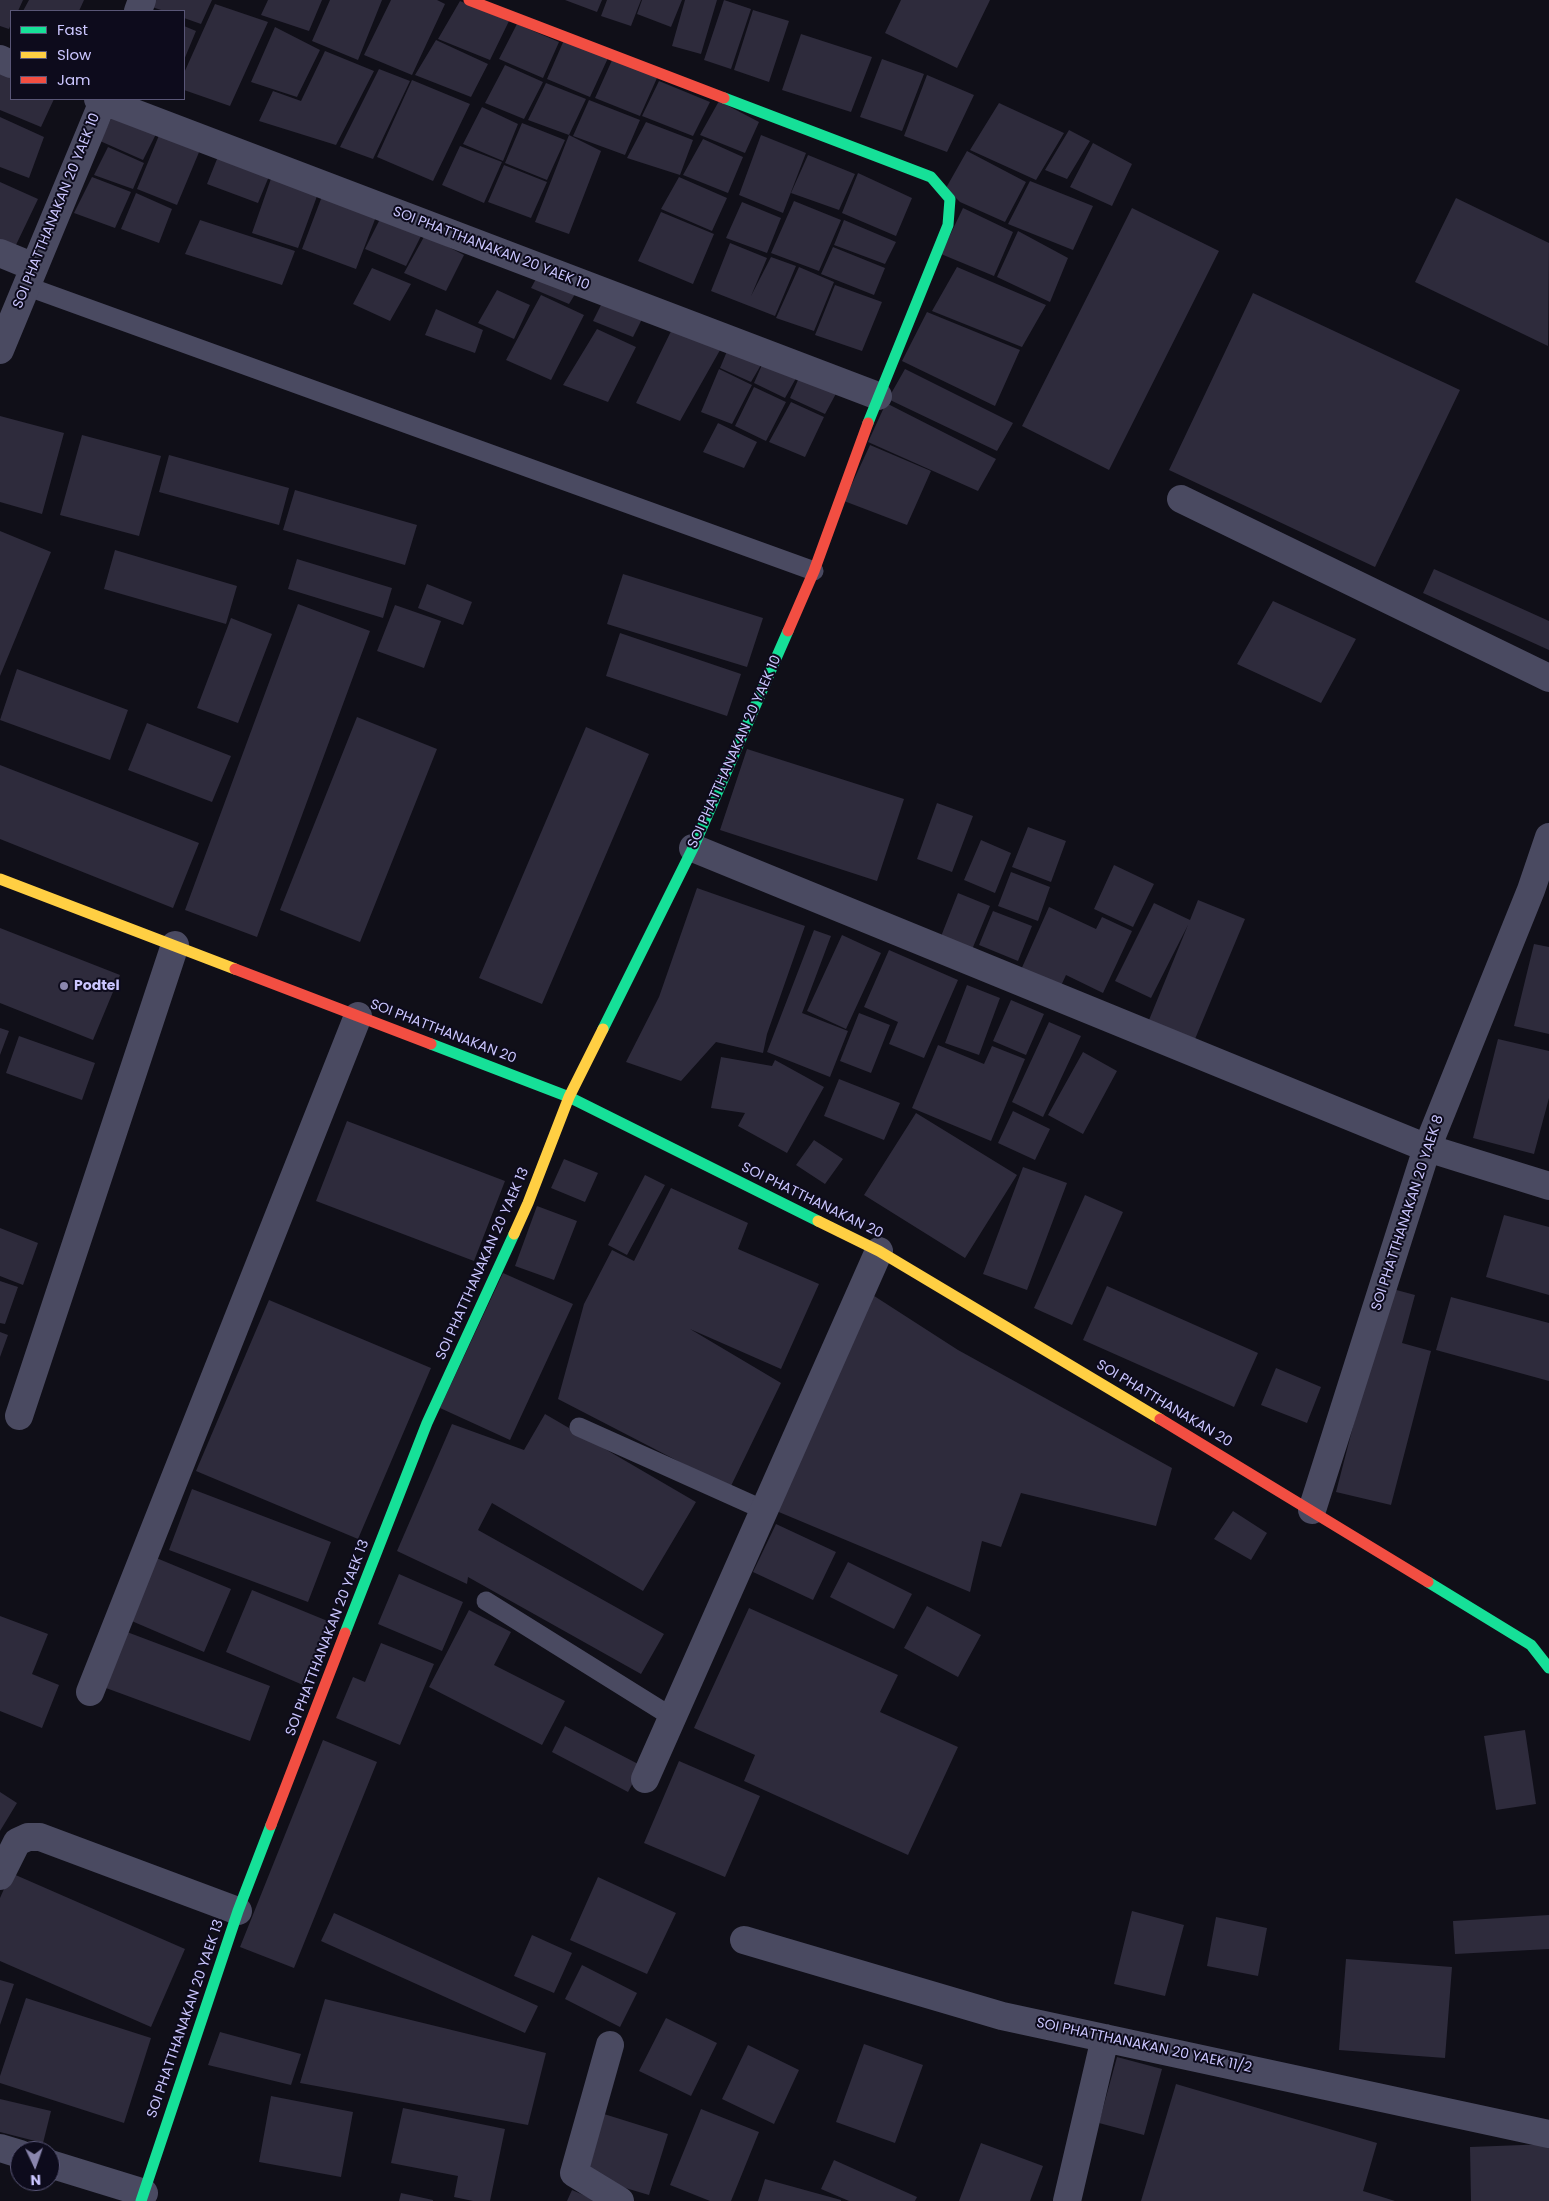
<!DOCTYPE html>
<style>
body{margin:0}
#map{position:relative;width:1549px;height:2201px;overflow:hidden;background:#100f18;font-family:Poppins,sans-serif}
canvas{display:block}
.legend{position:absolute;left:10px;top:10px;width:175px;height:90px;box-sizing:border-box;background:#0d0b1c;border:1px solid #595677;margin:0;padding:6px 9px;list-style:none;font-size:15px;color:#cbc6ff}
.legend li{display:flex;align-items:center;gap:10px;height:25px}
.legend b{width:25px;border:1px solid #595677}
.north{position:absolute;left:10px;top:2141px;width:50px;height:50px;box-sizing:border-box;background:#0d0b1c;border:1px solid #595677;border-radius:50%;rotate:177deg;font-size:14px;font-weight:700;line-height:20px;text-align:center;color:#cbc6ff}
.north::after{content:'';display:block;margin:auto;width:18px;height:22px;background:#8a86ae;clip-path:polygon(50% 0,100% 100%,50% 72%,0 100%)}
</style>
<div id="map">
<canvas width="1549" height="2201"></canvas>
<ul class="legend">
<li><b style="height:6px;background:#16e098"></b>Fast</li>
<li><b style="height:6px;background:#ffcf43"></b>Slow</li>
<li><b style="height:6px;background:#f24e42"></b>Jam</li>
</ul>
<div class="north">N</div>
</div>
<script>
const ctx = document.querySelector('canvas').getContext('2d');
ctx.lineJoin = 'round';
function fillPath(path, color) { ctx.fillStyle = color; ctx.fill(path, 'evenodd'); }
const toPath = rows => new Path2D(rows.map(r => 'M' + r).join(''));
function trace(path, color, width, dash) { ctx.strokeStyle = color; ctx.lineWidth = width; ctx.lineCap = dash ? 'butt' : 'round'; ctx.setLineDash(dash || []); ctx.stroke(path); }
function write(font, color, halo, rows, align = 'center') {
  ctx.font = font + ' Poppins,sans-serif'; ctx.lineWidth = 4; ctx.setLineDash([]); ctx.textBaseline = 'middle'; ctx.strokeStyle = halo; ctx.fillStyle = color; for (const [text, x, y, turn = 0] of rows) {
    ctx.save(); ctx.translate(x, y); ctx.rotate((+turn || 0) * Math.PI / 180); ctx.textAlign = isNaN(turn) ? turn : align; if (halo) ctx.strokeText(text, 0, 0); ctx.fillText(text, 0, 0); ctx.restore();
  }
}
fillPath(toPath([
 [0,0,23,0,18,11,11,11,11,24,9,29,0,26],
 [29,0,84,0,79,11,23,11],
 [148,0,212,0,201,24,184,18,184,11,164,11,146,5],
 [268,0,322,0,309,31,261,15],
 [330,0,382,0,358,60,312,41],
 [391,0,437,0,445,4,412,75,364,55],
 [565,0,602,0,597,12],
 [607,0,641,0,631,26,601,16],
 [642,0,682,0,671,27,637,14],
 [685,0,717,0,701,54,672,46],
 [724,0,751,9,731,69,704,60],
 [901,0,990,0,957,68,885,33],
 [460,1,509,21,490,60,438,39],
 [215,4,268,22,230,106,184,90,184,73],
 [753,10,789,21,769,82,734,70],
 [517,24,559,42,543,78,499,59],
 [184,26,196,31,184,60],
 [275,27,320,50,297,97,251,82],
 [801,34,872,57,851,112,782,90],
 [436,40,488,64,471,97,415,75],
 [564,40,608,58,590,97,547,79],
 [325,51,374,71,336,145,259,121,273,91,301,101],
 [613,58,657,78,640,116,595,98],
 [882,59,924,74,902,131,860,117],
 [505,65,543,82,524,119,485,103],
 [0,67,11,71,11,99,54,99,41,127,0,110],
 [379,69,410,81,373,159,340,147],
 [927,75,974,95,947,152,904,136],
 [412,80,470,104,433,181,377,157],
 [659,81,710,102,693,136,642,116],
 [546,83,586,99,569,135,528,120],
 [589,100,640,120,625,155,573,136],
 [719,101,759,122,745,153,700,135],
 [999,103,1064,133,1036,180,970,150],
 [482,107,518,124,503,161,463,144],
 [116,109,159,128,143,160,100,141],
 [0,117,44,137,29,178,0,167],
 [646,122,693,140,680,175,627,158],
 [522,123,565,140,547,180,505,163],
 [162,128,202,145,177,205,137,189],
 [1069,130,1090,141,1067,179,1045,170],
 [569,135,601,151,569,234,535,222],
 [761,135,806,153,783,213,739,195],
 [703,139,743,157,728,193,683,175],
 [1093,143,1132,164,1112,206,1070,187],
 [460,146,502,162,484,203,442,185],
 [108,147,144,163,133,189,94,175],
 [221,149,272,169,258,203,207,184],
 [967,151,1026,182,1005,222,960,202,946,188],
 [808,155,855,174,839,210,791,193],
 [504,165,547,182,531,218,488,202],
 [274,170,320,188,298,248,252,233],
 [858,173,912,198,896,236,842,213],
 [92,177,131,192,115,228,74,213],
 [679,177,727,198,712,231,661,209],
 [1030,181,1093,206,1073,250,1008,224],
 [0,182,38,199,15,247,0,242],
 [324,191,377,214,356,269,302,249],
 [136,193,172,209,159,243,121,229],
 [1456,198,1549,243,1548,346,1415,282],
 [794,201,841,220,819,271,771,253],
 [742,202,781,218,767,253,726,238],
 [963,208,1013,232,994,276,941,254],
 [1132,208,1219,251,1109,470,1022,426],
 [384,211,425,228,406,266,365,249],
 [661,212,714,234,693,284,638,261],
 [200,220,295,251,282,285,185,254],
 [844,220,896,242,885,264,834,245],
 [1018,231,1068,258,1050,302,997,277],
 [425,235,464,255,446,291,404,273],
 [730,243,767,258,751,296,771,257,796,266,775,316,711,291],
 [833,247,885,268,874,295,821,274],
 [799,267,834,282,814,331,776,318],
 [957,267,1046,305,1022,347,932,311],
 [372,268,411,284,390,321,353,304],
 [541,270,580,286,569,304,531,288],
 [835,285,882,302,862,351,815,335],
 [497,290,530,305,514,339,478,323],
 [1253,293,1460,390,1375,567,1169,470],
 [541,295,584,315,551,380,506,360],
 [605,297,645,313,633,337,593,321],
 [436,309,483,330,475,353,425,335],
 [927,312,1020,350,995,406,902,361],
 [675,323,724,343,680,421,636,403],
 [597,329,636,347,608,402,563,385],
 [730,344,765,358,751,382,720,368],
 [765,358,800,371,785,398,754,383],
 [719,369,752,385,732,424,701,412],
 [905,369,1013,423,997,451,888,399],
 [802,371,839,388,825,414,790,398],
 [754,387,786,402,766,441,735,426],
 [791,402,824,417,805,457,769,442],
 [886,403,996,459,978,491,868,442],
 [0,416,64,433,42,514,0,502],
 [718,423,757,442,744,468,703,452],
 [82,435,161,456,139,536,60,515],
 [870,445,931,471,907,525,844,501],
 [169,455,289,488,279,525,159,492],
 [295,490,417,525,405,565,283,530],
 [0,531,51,552,0,676],
 [115,550,237,586,226,624,104,589],
 [297,559,392,588,383,618,288,589],
 [1434,569,1549,621,1549,650,1423,593],
 [623,574,763,618,747,667,607,624],
 [427,584,472,602,463,625,418,608],
 [1273,601,1356,639,1321,703,1237,664],
 [298,604,370,631,257,937,185,910],
 [395,605,441,621,424,668,377,651],
 [231,618,272,634,238,723,197,708],
 [620,633,741,674,727,716,606,676],
 [17,669,128,710,110,760,0,720],
 [357,717,437,749,360,942,280,910],
 [147,723,231,756,212,802,128,770],
 [586,727,649,754,542,1004,479,978],
 [747,749,904,799,877,881,720,830],
 [0,765,199,843,173,908,0,839],
 [937,803,973,816,952,872,917,859],
 [1028,827,1066,841,1051,882,1012,867],
 [981,840,1011,853,995,893,964,880],
 [1114,865,1154,884,1133,927,1094,909],
 [1011,872,1050,887,1038,921,998,906],
 [697,888,805,926,767,1034,763,1053,716,1042,681,1081,626,1062,659,997],
 [958,893,990,906,971,952,940,939],
 [1198,900,1245,919,1195,1039,1149,1020,1188,925,1151,998,1115,981,1154,903,1190,920],
 [1049,907,1096,929,1102,917,1132,931,1103,993,1066,975,1059,990,1020,972],
 [993,911,1032,926,1018,961,979,945],
 [0,928,120,975,93,1040,0,1003],
 [814,930,831,936,802,1013,848,1031,830,1077,767,1052],
 [842,935,881,953,846,1029,807,1011],
 [1534,944,1549,947,1549,1034,1514,1026],
 [889,950,958,980,924,1058,889,1044,898,1022,864,1007],
 [967,985,1000,998,979,1055,945,1043],
 [1011,1000,1044,1014,1026,1055,993,1041],
 [859,1013,890,1025,871,1073,840,1061],
 [1049,1022,1081,1036,1043,1117,1012,1102],
 [0,1028,9,1031,0,1055],
 [19,1036,95,1063,82,1100,6,1073],
 [1498,1039,1549,1051,1549,1098,1534,1154,1473,1138],
 [938,1045,984,1064,992,1046,1025,1059,991,1141,912,1108],
 [1083,1052,1117,1071,1083,1134,1048,1115],
 [721,1057,772,1066,775,1060,824,1087,787,1153,738,1126,745,1113,711,1108],
 [839,1079,900,1103,884,1140,824,1116],
 [1013,1111,1050,1129,1035,1160,998,1143],
 [916,1113,1017,1175,965,1258,864,1195],
 [347,1121,505,1181,474,1261,316,1201],
 [814,1140,843,1159,825,1184,796,1165],
 [564,1159,598,1173,585,1202,551,1188],
 [1023,1167,1067,1183,1027,1290,983,1274],
 [645,1175,665,1185,627,1255,608,1245],
 [671,1188,748,1223,738,1249,819,1284,781,1369,690,1329,781,1383,730,1488,558,1399,584,1304,612,1250,634,1261],
 [1085,1195,1123,1212,1072,1325,1034,1308],
 [537,1206,577,1221,554,1280,515,1266],
 [1504,1215,1549,1227,1549,1295,1486,1277],
 [0,1228,38,1243,23,1285,0,1276],
 [503,1273,573,1304,510,1440,440,1408],
 [0,1281,18,1287,5,1324,0,1323],
 [1107,1286,1258,1353,1234,1407,1083,1340],
 [1389,1288,1415,1295,1402,1343,1431,1351,1391,1505,1336,1492],
 [868,1292,958,1350,1172,1468,1156,1526,1021,1493,1001,1547,982,1541,970,1592,774,1510],
 [1451,1297,1549,1323,1549,1381,1436,1350],
 [269,1300,431,1368,358,1539,196,1471],
 [0,1332,8,1335,0,1357],
 [1276,1368,1321,1387,1307,1423,1261,1405],
 [545,1414,696,1502,643,1591,492,1503,478,1530,664,1634,641,1674,468,1577,467,1584,397,1551,452,1424,524,1450],
 [192,1489,331,1542,308,1602,169,1550],
 [1233,1511,1267,1533,1251,1560,1214,1539],
 [776,1524,836,1552,813,1600,753,1572],
 [154,1557,231,1589,204,1652,127,1619],
 [848,1562,912,1594,894,1629,830,1597],
 [399,1574,463,1602,442,1651,378,1624],
 [252,1590,330,1622,303,1685,226,1652],
 [927,1606,981,1635,958,1677,904,1648],
 [749,1608,898,1675,880,1712,958,1747,908,1855,744,1781,755,1755,694,1728],
 [469,1610,511,1632,494,1665,565,1701,542,1745,429,1687],
 [0,1616,48,1634,32,1674,59,1685,42,1728,0,1711],
 [127,1632,270,1686,250,1741,106,1688],
 [381,1643,434,1664,400,1745,336,1718,353,1677,365,1682],
 [565,1726,642,1766,628,1792,552,1752],
 [1525,1730,1536,1804,1496,1810,1484,1736],
 [323,1740,377,1762,294,1968,240,1947],
 [679,1761,760,1796,725,1877,644,1843],
 [0,1792,17,1803,0,1831],
 [11,1873,185,1949,151,2027,0,1961,0,1898],
 [598,1877,676,1913,647,1974,570,1940],
 [1132,1911,1184,1925,1165,1996,1114,1984],
 [334,1913,538,2006,525,2033,321,1941],
 [1549,1915,1549,1949,1455,1954,1453,1921],
 [1216,1917,1267,1928,1258,1976,1207,1966],
 [532,1935,572,1953,554,1993,514,1976],
 [1346,1959,1452,1967,1445,2058,1339,2050],
 [582,1965,637,1993,620,2027,565,1999],
 [0,1980,14,1984,0,2025],
 [26,1998,151,2038,124,2123,0,2083,0,2076],
 [325,1999,546,2053,528,2125,300,2083],
 [666,2018,717,2043,691,2096,639,2071],
 [220,2032,301,2054,291,2085,208,2065],
 [864,2044,923,2065,895,2143,836,2122],
 [748,2045,799,2070,774,2124,722,2099],
 [1117,2057,1162,2069,1144,2135,1099,2123],
 [1176,2084,1377,2143,1363,2191,1395,2201,1141,2201],
 [271,2096,353,2112,341,2177,259,2162],
 [0,2099,51,2111,43,2143,0,2132],
 [403,2108,505,2129,490,2201,473,2201,454,2197,458,2176,391,2163],
 [701,2109,759,2132,731,2201,710,2201,670,2185],
 [604,2114,668,2134,649,2195,585,2176],
 [981,2143,1043,2166,1030,2201,959,2201],
 [1549,2144,1549,2201,1471,2201,1470,2147],
 [834,2160,917,2197,915,2201,849,2201,821,2189],
 [765,2179,841,2200,841,2201,758,2201],
 [572,2190,597,2201,567,2201],
 [401,2193,433,2200,433,2201,399,2201]
]), '#2e2b3c');
trace(toPath([
 [26,286,814,571],
 [579,1427,764,1510],
 [486,1601,672,1717]
]), '#4a4a61', 19);
trace(toPath([
 [138,11,142,0],
 [0,59,11,64],
 [98,99,878,396],
 [0,253,34,267],
 [0,350,104,99],
 [1181,499,1549,678],
 [693,848,1427,1148,1549,1186],
 [19,1416,175,945],
 [1312,1510,1427,1148,1531,890,1549,837],
 [90,1692,358,1016],
 [645,1779,879,1251],
 [0,1876,17,1842,28,1837,40,1837,238,1911],
 [744,1940,1002,2016,1549,2134],
 [610,2045,574,2173,620,2201],
 [0,2148,20,2154],
 [50,2164,144,2193],
 [1067,2201,1105,2038]
]), '#4a4a61', 28);
trace(toPath([
 [724,98,931,177,950,199,948,225,868,423],
 [603,1029,693,848,788,631],
 [431,1044,569,1097,818,1221],
 [1428,1582,1531,1645,1549,1668],
 [345,1633,427,1423,514,1234],
 [141,2201,238,1911,271,1825]
]), '#16e098', 11);
trace(toPath([
 [0,879,235,969],
 [818,1221,879,1251,1160,1419],
 [514,1234,528,1203,569,1097,603,1029]
]), '#ffcf43', 11);
trace(toPath([
 [469,0,724,98],
 [788,631,814,571,868,423],
 [235,969,431,1044],
 [1160,1419,1428,1582],
 [271,1825,345,1633]
]), '#f24e42', 11);
for (const [x, y, r, color] of [
 [64,986,5,"#8a86ae"]
]) { const dot = new Path2D(); dot.arc(x, y, r, 0, 2 * Math.PI); ctx.fillStyle = color; ctx.fill(dot); trace(dot, '#0d0b1c', 2); }
write('14px', '#cbc6ff', '#0d0b1c', [
 ["SOI PHATTHANAKAN 20 YAEK 10",57,211,-68],
 ["SOI PHATTHANAKAN 20 YAEK 10",491,249,21],
 ["SOI PHATTHANAKAN 20 YAEK 10",735,752,-66],
 ["SOI PHATTHANAKAN 20",443,1032,21],
 ["SOI PHATTHANAKAN 20",812,1201,26],
 ["SOI PHATTHANAKAN 20 YAEK 8",1408,1213,-72],
 ["SOI PHATTHANAKAN 20 YAEK 13",483,1264,-66],
 ["SOI PHATTHANAKAN 20",1164,1404,31],
 ["SOI PHATTHANAKAN 20 YAEK 13",328,1638,-69],
 ["SOI PHATTHANAKAN 20 YAEK 13",186,2019,-71],
 ["SOI PHATTHANAKAN 20 YAEK 11/2",1144,2046,12]
]);
write('bold 14px', '#cbc6ff', '#0d0b1c', [
 ["Podtel",74,986]
], 'left');
</script>
